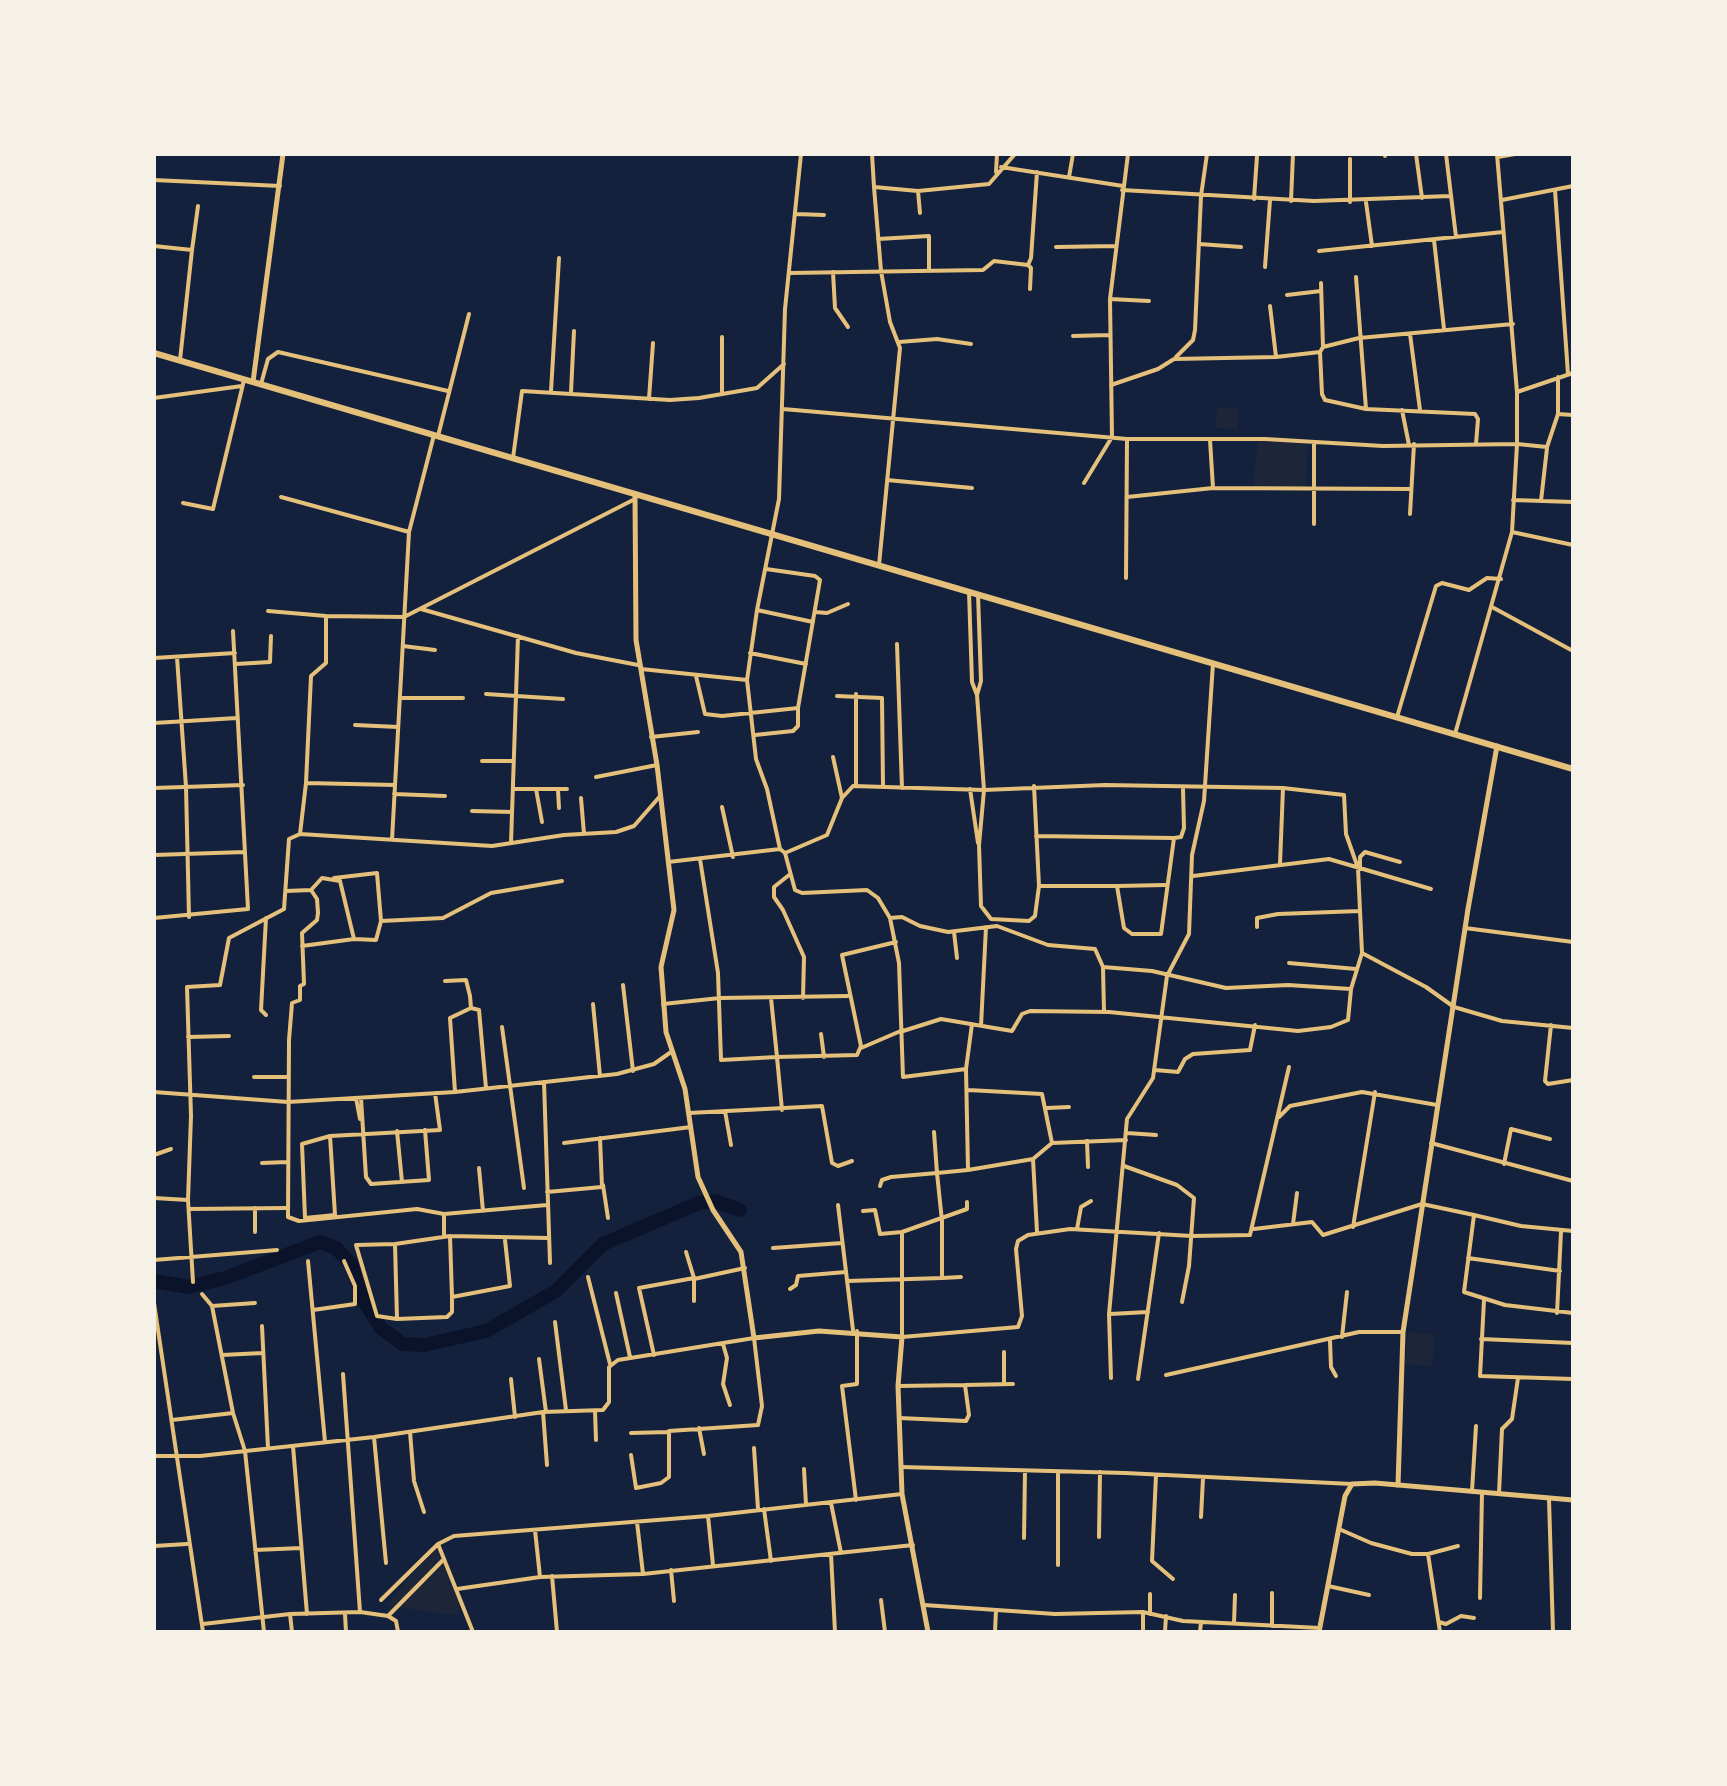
<!DOCTYPE html>
<style>
body{margin:0}
#map{position:relative;width:1727px;height:1786px;overflow:hidden;background:#14213d;font-family:"Crimson Pro",serif}
canvas{display:block}
.frame{position:absolute;inset:0;border:156px solid #f6f1e7;pointer-events:none}
</style>
<div id="map">
<canvas width="1727" height="1786"></canvas>
<div class="frame"></div>
</div>
<script>
const ctx = document.querySelector('canvas').getContext('2d');
ctx.lineJoin = 'round';
function fillPath(path, color) { ctx.fillStyle = color; ctx.fill(path, 'evenodd'); }
const toPath = rows => new Path2D(rows.map(r => 'M' + r).join(''));
function trace(path, color, width, dash) { ctx.strokeStyle = color; ctx.lineWidth = width; ctx.lineCap = dash ? 'butt' : 'round'; ctx.setLineDash(dash || []); ctx.stroke(path); }
fillPath(toPath([
 [1217,407,1238,408,1238,429,1216,428],
 [1258,440,1308,444,1306,486,1253,487],
 [1408,1332,1435,1334,1432,1366,1405,1364],
 [438,1546,458,1598,459,1616,386,1605]
]), '#1d2539');
trace(toPath([
 [154,1281,188,1287,225,1278,320,1242,336,1248,351,1264,364,1301,381,1328,403,1344,424,1345,486,1331,556,1291,603,1244,699,1203,715,1201,740,1210]
]), '#0b132b', 14);
trace(toPath([
 [872,154,874,187,918,191,989,184,1015,154],
 [1385,154,1385,156],
 [1416,154,1422,198],
 [1446,154,1456,237],
 [1497,154,1517,392],
 [1498,157,1515,154],
 [1001,167,1123,186],
 [996,172,997,154],
 [1069,177,1073,154],
 [154,180,280,186],
 [874,187,881,271,890,322,900,348,879,565],
 [1122,190,1314,201,1450,196],
 [1555,190,1568,374],
 [918,191,920,213],
 [1254,199,1257,156],
 [1502,200,1573,186],
 [1291,201,1293,154],
 [1350,202,1350,159],
 [1366,202,1372,246],
 [796,214,824,215],
 [878,239,929,236,929,271],
 [1434,240,1444,329],
 [1199,244,1241,247],
 [154,246,192,250,180,360],
 [1056,247,1116,246],
 [192,250,198,206],
 [1319,251,1503,232],
 [1028,265,1031,268,1030,289],
 [1265,267,1270,200],
 [833,272,835,308,848,327],
 [789,273,983,270,994,261,1028,265,1031,258,1037,172],
 [1356,277,1366,409],
 [1321,283,1323,347],
 [1287,295,1321,291],
 [1110,299,1149,301],
 [1270,306,1276,357],
 [1410,334,1420,410],
 [1073,336,1109,335],
 [722,337,722,394],
 [899,342,937,339,971,344],
 [1320,352,1322,394,1325,400,1366,409,1475,414,1478,419,1476,444],
 [1176,357,1193,340,1195,330,1201,196,1207,154],
 [1558,377,1558,414,1573,415],
 [261,384,268,359,278,352,448,391],
 [1111,385,1158,369,1174,359,1276,357,1320,352,1323,347,1359,338,1513,324],
 [551,391,559,258],
 [571,392,574,331],
 [154,398,242,386],
 [649,399,653,343],
 [783,409,1127,439,1265,439,1383,446,1517,444,1517,392,1573,373],
 [1402,410,1409,445],
 [438,436,469,314],
 [1210,440,1213,488],
 [1314,443,1314,524],
 [513,458,522,391,670,400,699,398,757,388,784,364],
 [887,480,972,488],
 [1084,483,1112,437,1110,299,1128,154],
 [281,497,409,532],
 [1127,497,1213,488,1411,489],
 [1513,500,1573,502],
 [1541,501,1547,448],
 [183,503,213,509,244,380],
 [1410,514,1414,444],
 [1512,532,1573,545],
 [1126,578,1127,439],
 [969,592,972,682,977,695,984,790,979,845,981,906,991,919,1029,921,1035,916,1039,886,1034,786],
 [1492,607,1573,651],
 [421,609,576,653,638,665],
 [757,610,813,622],
 [268,611,326,616,404,617,633,500],
 [815,612,827,613,848,604],
 [897,644,902,788],
 [403,646,435,650],
 [750,653,806,664],
 [177,657,186,787,189,917],
 [154,658,235,653],
 [236,664,270,662,271,636],
 [641,669,747,680,757,610,779,499,785,309,801,154],
 [696,676,705,714,722,716,798,708,820,580,815,576,766,569],
 [747,680,756,759,767,789,780,849],
 [486,694,563,699],
 [977,695,981,681,978,594],
 [837,696,882,698,883,787],
 [401,698,463,698],
 [1397,717,1436,586,1442,583,1469,590,1487,578,1501,579],
 [154,723,237,718],
 [355,725,398,727],
 [1455,734,1512,532,1517,444,1547,447,1558,414],
 [755,735,793,731,798,726,798,708],
 [651,737,698,732],
 [833,757,842,798],
 [482,761,513,761],
 [596,777,657,765],
 [306,783,395,785],
 [856,786,856,694],
 [154,788,243,785],
 [513,789,536,789,542,822],
 [536,789,567,789],
 [970,789,978,843],
 [558,790,559,808],
 [394,794,445,796],
 [581,798,584,834],
 [722,807,733,857],
 [472,811,512,812],
 [300,834,306,783,311,676,326,663,326,617],
 [1036,836,1173,838],
 [392,840,409,532,434,435],
 [511,843,518,636],
 [785,853,795,890,802,893,867,890,878,898,890,918,899,963,903,1077,966,1069],
 [154,855,245,852],
 [700,859,718,973,721,1060,777,1057,782,1110],
 [668,862,780,849,785,853,827,835,842,798,853,786,984,790,1105,785,1283,788,1344,795,1346,834,1358,868,1362,953,1426,987,1454,1007,1502,1021,1573,1028],
 [1280,864,1283,788],
 [1360,869,1360,857,1365,852,1400,862],
 [789,875,774,887,774,897,783,910,804,957,803,998],
 [1193,876,1329,859,1431,889],
 [334,878,377,873,381,921],
 [1039,886,1117,886,1124,928,1132,934,1161,934,1174,838,1181,837,1184,828,1183,789],
 [1117,886,1165,885],
 [311,890,317,899,318,913,317,920,302,933,304,984,300,986,300,1000,292,1003,289,1040,288,1217,299,1221,417,1209,444,1214],
 [311,890,322,878,340,881,354,939],
 [286,891,311,890],
 [154,918,248,909,233,631],
 [890,918,902,917,920,926,948,932,997,926,1048,945,1095,949,1103,967,1104,1012],
 [1257,927,1257,918,1278,914,1360,911],
 [1465,928,1573,942],
 [954,932,957,958],
 [302,946,354,939,376,940,381,921,443,918,491,893,562,881],
 [1289,963,1356,969],
 [1103,967,1152,971,1226,988,1288,985,1351,989],
 [445,981,466,980,470,996,471,1008,450,1018,455,1092],
 [623,985,633,1071],
 [771,998,777,1057,857,1055,861,1046,842,955,896,942],
 [593,1004,600,1076],
 [663,1004,720,998,848,996],
 [471,1008,479,1010,486,1088],
 [266,1015,261,1010,266,918],
 [972,1024,966,1069,968,1170,1033,1159,1052,1143,1126,1140],
 [1551,1025,1545,1081,1548,1084,1573,1080],
 [981,1026,986,927],
 [502,1027,524,1188],
 [903,1031,941,1019,1012,1031,1022,1014,1030,1011,1109,1012,1298,1031,1331,1027,1348,1020,1351,989,1362,953],
 [821,1034,824,1057],
 [188,1037,229,1036],
 [861,1048,903,1030],
 [1155,1070,1178,1072,1185,1059,1193,1054,1250,1050,1255,1025],
 [254,1077,287,1077],
 [544,1082,550,1263],
 [968,1090,1042,1094,1052,1143],
 [154,1092,288,1102,455,1092,617,1074,654,1064,671,1052],
 [356,1098,360,1119],
 [361,1098,366,1177,371,1184,429,1180,425,1130],
 [1047,1108,1069,1107],
 [725,1111,731,1145],
 [689,1113,822,1106,832,1163,838,1166,852,1161],
 [1279,1117,1290,1106,1362,1092,1437,1105],
 [397,1131,402,1182],
 [934,1132,937,1173,968,1170],
 [1127,1133,1156,1135],
 [330,1136,335,1215,305,1218,302,1144,330,1136,440,1130,435,1093],
 [1087,1141,1088,1167],
 [564,1143,691,1127],
 [1431,1143,1573,1181],
 [154,1155,171,1149],
 [1033,1159,1037,1232],
 [262,1163,287,1162],
 [1504,1164,1511,1129,1550,1139],
 [1124,1166,1177,1185,1194,1198,1189,1266,1182,1302],
 [479,1168,483,1211],
 [603,1185,608,1218],
 [880,1186,882,1180,891,1177,937,1173,942,1221,942,1278,961,1277],
 [547,1192,602,1187,600,1138],
 [154,1198,188,1200,191,1116,187,987,220,985,229,938,284,909,289,839,300,834,492,846,564,835,616,832,634,826,661,795],
 [188,1200,193,1282],
 [967,1202,967,1209,902,1232,902,1337,1018,1327,1022,1316,1016,1249,1018,1241,1028,1235,1070,1229,1192,1236,1250,1235,1289,1067],
 [838,1205,853,1330],
 [255,1208,255,1232],
 [189,1209,286,1208],
 [863,1211,875,1210,880,1234,902,1232],
 [1293,1224,1297,1193],
 [1353,1227,1375,1092],
 [1077,1229,1081,1207,1091,1201],
 [1254,1229,1312,1222,1323,1235,1422,1204,1474,1215],
 [1573,1231,1521,1226,1474,1215,1464,1292,1505,1305,1573,1313],
 [444,1236,444,1214,547,1205],
 [450,1236,452,1297],
 [505,1240,510,1286,452,1297,452,1312,447,1317,397,1319,395,1244,450,1236,548,1238],
 [395,1244,356,1245,377,1316,397,1319],
 [773,1248,842,1243],
 [686,1252,694,1278,694,1301],
 [1468,1258,1560,1271],
 [154,1260,277,1250],
 [308,1261,325,1442],
 [588,1277,610,1364],
 [694,1279,745,1268],
 [847,1281,942,1278],
 [790,1289,796,1285,798,1276,846,1272],
 [616,1293,630,1357],
 [202,1294,212,1306,233,1413,245,1451,264,1632],
 [1484,1300,1480,1376,1573,1379],
 [154,1303,203,1632],
 [212,1306,255,1303],
 [313,1310,355,1304,355,1286,344,1261],
 [1557,1313,1561,1232],
 [1110,1314,1148,1312],
 [555,1322,566,1410],
 [262,1326,268,1448],
 [1342,1337,1347,1292],
 [1481,1339,1573,1343],
 [1330,1341,1331,1367,1336,1376],
 [723,1344,727,1358,723,1384,730,1405],
 [1004,1352,1004,1384],
 [222,1355,263,1353],
 [654,1355,639,1288,694,1278],
 [539,1359,546,1412],
 [343,1374,360,1612],
 [1166,1375,1359,1332,1403,1332],
 [1111,1378,1109,1314,1127,1119,1153,1078,1167,976,1189,934,1192,855,1204,801,1213,663],
 [511,1379,515,1417],
 [1138,1379,1159,1233],
 [898,1386,965,1385],
 [595,1411,596,1440],
 [543,1412,547,1465],
 [899,1418,966,1421,969,1415,965,1385,1013,1384],
 [172,1420,233,1413],
 [699,1428,704,1454],
 [410,1432,414,1481,424,1512],
 [631,1433,669,1432],
 [374,1437,386,1563],
 [293,1446,307,1614],
 [754,1448,758,1509],
 [154,1456,200,1456,374,1437,543,1412,603,1410,609,1402,609,1367,618,1360,754,1338,762,1406,758,1425,669,1431,669,1477,661,1483,636,1488,631,1455],
 [901,1467,1125,1473,1352,1484],
 [804,1469,806,1505],
 [1058,1473,1058,1565],
 [1156,1475,1152,1561,1173,1579],
 [1472,1491,1476,1426],
 [1499,1493,1502,1429,1512,1419,1518,1378],
 [1549,1499,1553,1632],
 [856,1500,842,1386,857,1384,857,1331],
 [831,1503,841,1553],
 [764,1509,771,1561],
 [708,1516,713,1565],
 [1201,1517,1203,1478],
 [637,1522,643,1574],
 [1339,1529,1371,1543,1412,1554,1428,1554,1458,1546],
 [535,1530,540,1577],
 [1099,1537,1100,1472],
 [1024,1538,1025,1471],
 [438,1544,473,1632],
 [154,1546,187,1544],
 [255,1550,301,1548],
 [831,1554,835,1632],
 [1428,1554,1440,1632],
 [671,1570,674,1601],
 [552,1576,557,1632],
 [1328,1586,1369,1595],
 [457,1589,540,1577,643,1574,913,1545],
 [1272,1593,1272,1626],
 [1480,1598,1482,1492],
 [381,1600,438,1544,454,1536,708,1516,902,1494],
 [881,1600,885,1632],
 [924,1605,1055,1614,1143,1612,1183,1621,1320,1628],
 [1143,1612,1143,1632],
 [290,1614,292,1632],
 [345,1614,346,1632],
 [1150,1614,1150,1594],
 [388,1616,396,1621,398,1632],
 [1439,1622,1446,1624,1461,1616,1474,1618],
 [1234,1623,1235,1595],
 [203,1624,290,1614,360,1612,388,1616,444,1559],
 [995,1632,996,1610],
 [1165,1632,1166,1616],
 [1200,1632,1201,1622]
]), '#e5c07b', 4);
trace(toPath([
 [253,382,283,154],
 [1398,1485,1403,1332,1468,909,1497,746]
]), '#e5c07b', 5);
trace(toPath([
 [635,494,636,640,657,765,674,910,661,967,666,1032,685,1089,698,1177,713,1210,741,1252,754,1338,819,1331,902,1337,898,1386,902,1494,928,1632],
 [1319,1632,1345,1496,1352,1484,1375,1483,1573,1500]
]), '#e5c07b', 5);
trace(toPath([
 [154,353,1573,769]
]), '#e5c07b', 6);
</script>
